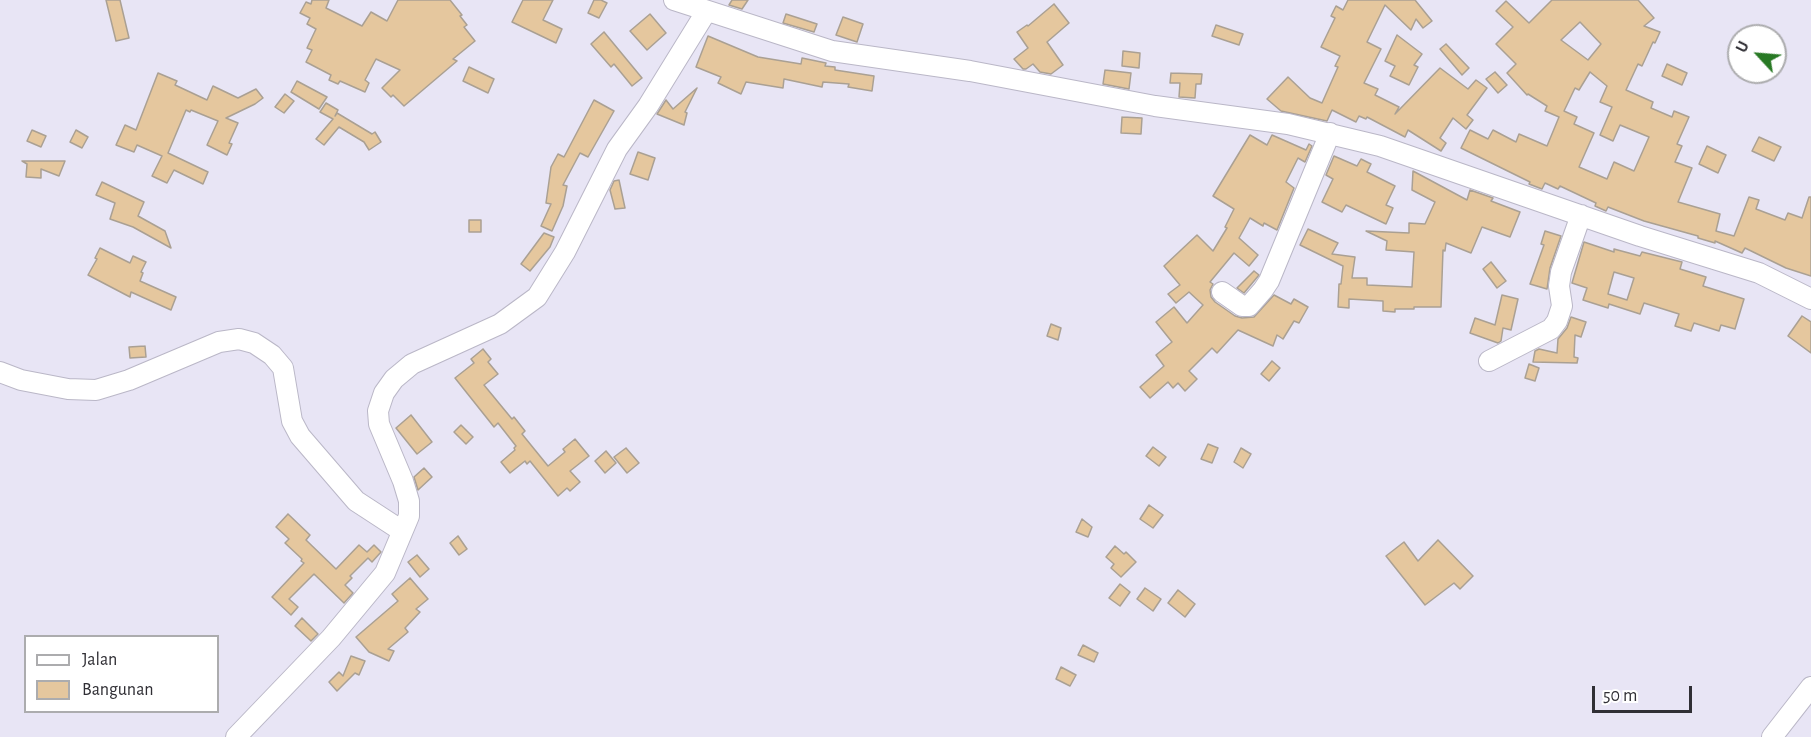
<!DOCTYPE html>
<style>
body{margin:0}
#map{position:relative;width:1811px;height:737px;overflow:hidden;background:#e8e5f5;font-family:"Alegreya Sans",sans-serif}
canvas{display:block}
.legend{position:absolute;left:24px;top:635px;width:195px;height:78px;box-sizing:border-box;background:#fff;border:2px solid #acacae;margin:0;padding:8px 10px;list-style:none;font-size:18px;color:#302f35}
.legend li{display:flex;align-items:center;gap:12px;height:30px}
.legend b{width:30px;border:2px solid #acacae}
.north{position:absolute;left:1727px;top:24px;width:60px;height:60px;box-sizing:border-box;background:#fff;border:2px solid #acacae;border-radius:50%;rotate:296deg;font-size:16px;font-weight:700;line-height:24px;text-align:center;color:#302f35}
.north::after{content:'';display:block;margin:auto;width:21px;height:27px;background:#287924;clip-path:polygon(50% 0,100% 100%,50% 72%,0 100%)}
.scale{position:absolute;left:1592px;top:686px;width:100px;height:27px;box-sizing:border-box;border:3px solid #302f35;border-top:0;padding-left:8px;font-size:18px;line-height:21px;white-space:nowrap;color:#302f35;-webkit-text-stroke:4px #fff;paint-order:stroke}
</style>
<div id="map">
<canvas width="1811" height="737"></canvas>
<ul class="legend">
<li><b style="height:8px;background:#fff"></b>Jalan</li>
<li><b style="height:16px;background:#e5c79e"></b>Bangunan</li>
</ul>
<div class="north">U</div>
<div class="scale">50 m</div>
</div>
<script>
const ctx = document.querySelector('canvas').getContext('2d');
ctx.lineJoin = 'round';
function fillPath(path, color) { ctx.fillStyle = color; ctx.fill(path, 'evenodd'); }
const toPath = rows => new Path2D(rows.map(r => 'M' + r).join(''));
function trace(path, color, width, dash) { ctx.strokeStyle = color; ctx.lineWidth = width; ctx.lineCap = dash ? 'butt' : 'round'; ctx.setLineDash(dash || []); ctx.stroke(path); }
const building = toPath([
 [106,0,120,0,129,38,116,41,106,0],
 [312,0,329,0,326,8,362,26,371,12,387,21,398,0,450,0,462,15,460,16,467,25,464,27,475,41,453,59,457,61,404,106,393,95,391,97,382,88,400,70,376,59,365,80,369,83,365,92,340,81,338,84,329,80,331,75,306,62,312,50,307,48,316,29,307,24,310,18,300,13,306,2,311,4,312,0],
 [523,0,553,0,543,20,562,29,556,43,512,22,523,0],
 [594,0,601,0,607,3,599,18,588,13,594,0],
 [732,0,748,0,742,9,729,5,732,0],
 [1348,0,1415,0,1432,21,1423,28,1416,19,1411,30,1385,5,1367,42,1381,49,1364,83,1378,89,1375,95,1399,107,1395,114,1440,68,1468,89,1476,80,1487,88,1467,115,1473,120,1466,129,1453,118,1440,138,1446,143,1441,151,1408,130,1405,137,1367,117,1366,119,1359,116,1356,122,1332,110,1327,121,1281,111,1267,99,1288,77,1310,98,1322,103,1338,67,1335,66,1340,56,1321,47,1335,18,1331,16,1336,6,1343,10,1348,0],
 [1552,0,1638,0,1654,18,1644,26,1660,32,1655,43,1653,42,1642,66,1638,64,1626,90,1653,102,1651,108,1672,117,1674,111,1689,117,1677,144,1682,146,1675,162,1692,168,1678,202,1720,214,1716,231,1734,236,1749,197,1759,200,1756,209,1785,220,1788,213,1802,218,1809,197,1811,197,1811,276,1786,268,1745,248,1742,253,1715,241,1715,243,1698,238,1698,236,1644,221,1608,207,1606,211,1595,206,1596,203,1560,186,1558,189,1545,183,1542,189,1529,184,1530,182,1461,148,1470,130,1488,139,1493,130,1516,142,1519,134,1547,146,1559,117,1545,111,1547,106,1528,94,1527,95,1507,73,1516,64,1496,44,1513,27,1496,11,1506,1,1529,23,1552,0],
 [1580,22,1601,44,1588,60,1561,40,1580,22],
 [1590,72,1607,86,1600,102,1612,107,1600,135,1613,141,1620,125,1649,137,1634,171,1614,162,1607,179,1579,167,1594,133,1574,124,1577,117,1564,111,1575,88,1579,90,1590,72],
 [1054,4,1069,23,1047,42,1063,65,1051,74,1040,72,1033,64,1026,69,1023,69,1014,59,1028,48,1017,32,1027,25,1028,26,1054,4],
 [650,14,666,33,647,50,630,31,650,14],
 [786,14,817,24,814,32,783,23,786,14],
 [843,17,863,24,857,42,836,35,843,17],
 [1216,25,1243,34,1239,45,1212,36,1216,25],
 [604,32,642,78,632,86,614,64,611,67,591,44,604,32],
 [1397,35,1422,54,1414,65,1418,67,1409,85,1390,76,1395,66,1385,61,1397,35],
 [708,36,758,57,801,64,802,58,826,63,825,66,835,67,835,70,874,76,872,91,848,87,849,84,823,82,822,87,784,79,783,88,746,82,741,94,718,83,721,77,696,67,708,36],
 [1446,44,1469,68,1462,75,1440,49,1446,44],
 [1123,51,1140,53,1139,68,1122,66,1123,51],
 [1667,64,1687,73,1682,85,1662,76,1667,64],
 [469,67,494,79,488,93,463,81,469,67],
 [1105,70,1131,73,1129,89,1103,84,1105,70],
 [1495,72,1507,85,1498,93,1486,79,1495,72],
 [158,73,177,81,175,85,207,100,213,86,238,98,256,89,263,98,255,104,226,118,238,123,229,143,232,144,227,155,207,145,218,121,191,110,190,112,186,110,168,153,208,172,203,184,174,170,167,183,152,176,162,156,137,145,134,152,116,145,125,125,136,130,158,73],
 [1171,73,1202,74,1201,84,1196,84,1195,98,1179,97,1180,83,1170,83,1171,73],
 [297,81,327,97,319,109,291,92,297,81],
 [697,88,685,112,687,113,684,125,657,114,666,100,673,109,697,88],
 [285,94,294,101,284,113,275,107,285,94],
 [594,100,614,111,588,157,580,153,563,185,567,186,563,206,552,231,541,226,551,204,546,203,551,167,558,154,564,157,594,100],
 [326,103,338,110,335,116,337,113,372,134,375,132,381,142,369,150,364,142,339,127,324,145,316,139,333,119,320,112,326,103],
 [1122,117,1142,118,1141,134,1121,133,1122,117],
 [32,130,46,136,41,147,27,141,32,130],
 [76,130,88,137,82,148,70,142,76,130],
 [1250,135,1267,145,1272,135,1306,150,1309,144,1312,146,1305,162,1298,158,1286,182,1294,188,1277,230,1264,223,1263,226,1250,218,1239,238,1258,255,1249,266,1234,253,1210,282,1213,284,1210,290,1211,297,1215,302,1235,316,1242,318,1254,317,1274,295,1291,304,1294,299,1308,307,1299,323,1294,321,1283,339,1277,335,1273,346,1238,330,1217,353,1212,348,1189,371,1197,379,1185,391,1178,383,1173,388,1168,382,1150,398,1140,387,1164,366,1156,355,1172,342,1156,322,1174,307,1187,323,1203,305,1189,292,1176,303,1168,294,1180,285,1164,266,1197,235,1213,251,1227,228,1225,227,1234,209,1213,196,1250,135],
 [1759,137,1781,147,1774,161,1752,151,1759,137],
 [1707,146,1726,155,1718,173,1699,164,1707,146],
 [638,152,655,158,648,180,630,174,638,152],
 [1334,156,1357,166,1361,159,1371,164,1367,172,1395,186,1386,205,1393,208,1386,224,1346,205,1342,212,1322,202,1333,179,1326,175,1334,156],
 [22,161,65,161,59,176,41,169,41,178,26,177,27,164,22,161],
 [1413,171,1467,200,1470,190,1493,198,1491,201,1520,212,1510,237,1482,227,1471,253,1446,243,1445,251,1443,250,1441,307,1414,307,1414,309,1395,309,1395,312,1383,311,1383,301,1349,299,1349,308,1338,307,1339,284,1341,284,1343,266,1300,245,1308,229,1338,243,1332,254,1355,257,1352,278,1367,278,1367,285,1412,287,1414,252,1386,250,1387,241,1366,231,1409,233,1409,223,1425,224,1435,202,1412,190,1413,171],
 [619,180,625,208,615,209,610,190,614,181,619,180],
 [102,182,144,202,138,216,165,231,171,248,133,227,110,219,115,203,96,195,102,182],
 [469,220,481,220,481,232,469,232,469,220],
 [1545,231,1561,236,1550,268,1547,289,1530,284,1544,245,1541,244,1545,231],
 [544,233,554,237,550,247,530,271,521,264,544,233],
 [1584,242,1614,252,1614,249,1640,256,1642,252,1682,262,1680,269,1706,277,1703,286,1744,299,1735,329,1721,325,1719,331,1694,323,1691,331,1675,326,1679,314,1644,303,1640,314,1609,304,1608,308,1583,300,1587,288,1572,283,1584,242],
 [1614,272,1634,278,1627,300,1608,294,1614,272],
 [100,248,130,263,133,256,146,262,141,272,143,273,140,281,176,297,171,310,131,292,130,297,88,275,97,259,95,258,100,248],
 [1491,262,1506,281,1497,288,1483,269,1491,262],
 [1254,271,1259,275,1244,293,1237,288,1254,271],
 [1502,295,1518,299,1511,330,1503,328,1501,341,1498,343,1470,333,1475,318,1495,325,1502,295],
 [1802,316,1811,322,1811,353,1788,336,1802,316],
 [1571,317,1586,322,1581,337,1575,335,1574,357,1578,358,1577,363,1533,362,1535,351,1539,349,1557,353,1558,339,1567,328,1571,317],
 [1051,324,1061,328,1058,340,1047,336,1051,324],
 [145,346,146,357,130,358,129,347,145,346],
 [483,349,491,359,488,362,498,374,484,385,512,419,514,417,525,431,522,434,548,466,565,452,563,449,575,439,589,456,570,471,580,482,570,491,567,488,558,496,530,461,527,464,525,461,510,473,501,462,515,450,514,448,516,446,498,423,494,427,455,378,474,363,471,359,483,349],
 [1272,361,1280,368,1269,381,1261,374,1272,361],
 [1529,364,1539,368,1535,381,1525,378,1529,364],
 [411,415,432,442,417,454,396,428,411,415],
 [461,425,473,437,466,444,454,432,461,425],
 [1208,444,1218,448,1212,463,1201,459,1208,444],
 [1153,447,1166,457,1159,466,1146,456,1153,447],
 [626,448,639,463,627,473,614,457,626,448],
 [1241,448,1251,454,1243,468,1234,462,1241,448],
 [606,451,616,463,605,473,595,461,606,451],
 [424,468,432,477,418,490,414,477,424,468],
 [1149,505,1163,515,1153,528,1140,519,1149,505],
 [288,514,310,535,306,540,336,569,359,545,367,552,374,545,381,552,372,562,368,558,350,576,352,578,345,585,353,593,344,603,314,574,289,599,298,607,291,615,272,597,304,563,301,561,302,559,285,543,289,539,276,527,288,514],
 [1082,519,1092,527,1088,537,1076,532,1082,519],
 [458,536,467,549,459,555,450,543,458,536],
 [1438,540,1473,576,1460,589,1454,583,1425,605,1386,556,1404,542,1418,561,1438,540],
 [1115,546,1124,554,1126,552,1136,562,1121,577,1111,568,1114,564,1106,557,1115,546],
 [417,555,429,569,420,577,408,562,417,555],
 [410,578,428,599,416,609,420,612,405,628,408,632,388,649,394,651,389,661,369,652,356,637,398,601,392,594,410,578],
 [1120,584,1130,592,1120,606,1109,598,1120,584],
 [1145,588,1161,599,1153,611,1137,599,1145,588],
 [1178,590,1195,604,1185,617,1168,603,1178,590],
 [302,618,318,634,311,641,295,626,302,618],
 [1083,645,1098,653,1094,662,1078,655,1083,645],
 [351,656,365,661,359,675,355,673,337,691,329,682,339,672,343,676,351,656],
 [1061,667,1076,675,1070,686,1056,679,1061,667]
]);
fillPath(building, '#e5c79e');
trace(building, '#aaa093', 1.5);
const minor = toPath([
 [674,0,832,51,970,71,1155,106,1288,124,1380,146,1640,236,1759,273,1811,299],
 [1222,292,1242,306,1249,306,1263,290,1269,281,1330,133],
 [1489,361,1551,329,1557,321,1562,306,1559,286,1561,272,1581,215],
 [0,372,21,380,68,389,96,390,129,380,219,342,239,339,254,343,272,355,283,368,292,421,300,436,356,501,402,531],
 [236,737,331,638,385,573,409,516,409,501,403,481,379,424,378,411,384,393,394,379,412,364,500,324,537,297,565,252,617,149,648,106,706,12],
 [1772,737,1811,687]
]);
trace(minor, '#bab7c7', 22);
trace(minor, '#fff', 20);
</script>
